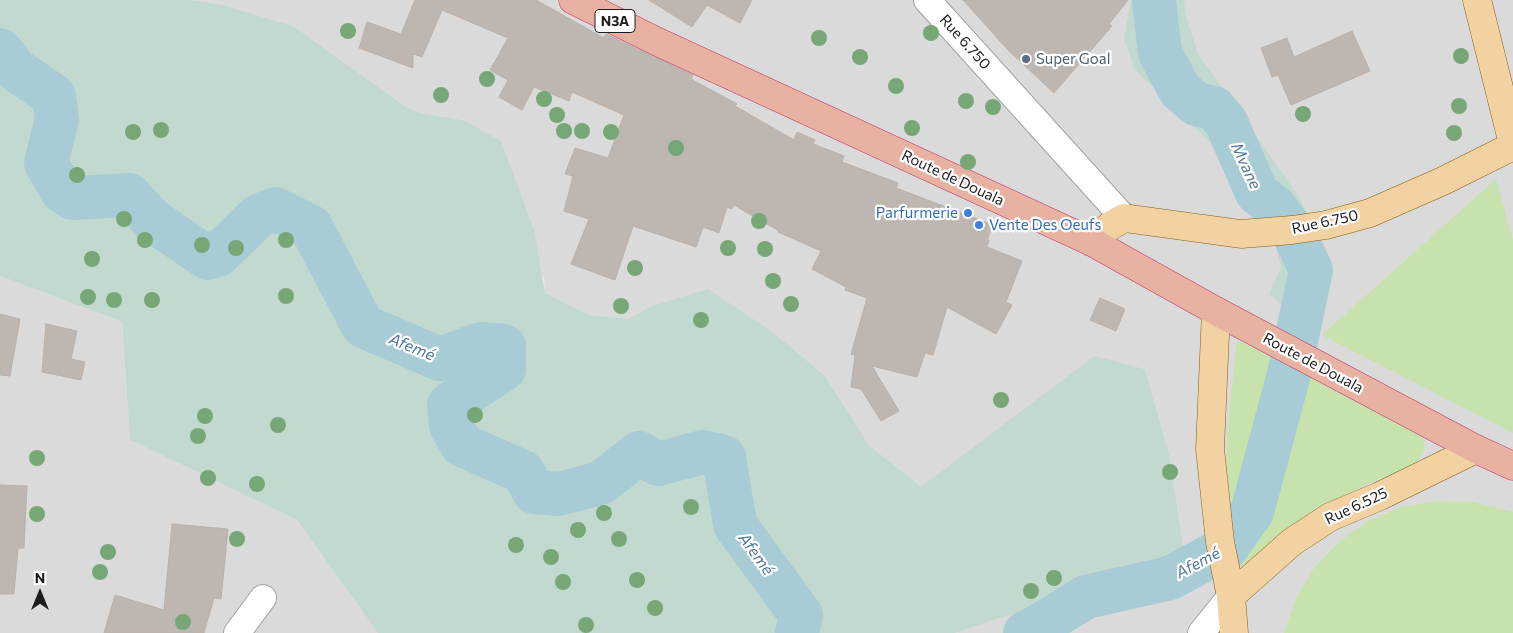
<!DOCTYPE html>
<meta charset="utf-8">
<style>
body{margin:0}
#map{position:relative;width:1513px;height:633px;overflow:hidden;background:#edeae4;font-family:Commissioner,sans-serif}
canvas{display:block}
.north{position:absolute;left:15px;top:568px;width:50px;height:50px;-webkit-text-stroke:4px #fff;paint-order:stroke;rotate:0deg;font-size:14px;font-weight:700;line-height:20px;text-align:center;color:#1d1d1d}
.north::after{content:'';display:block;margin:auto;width:18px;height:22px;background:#1d1d1d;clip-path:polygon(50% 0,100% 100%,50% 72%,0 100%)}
</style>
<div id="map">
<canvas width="1513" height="633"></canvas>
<div class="north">N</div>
</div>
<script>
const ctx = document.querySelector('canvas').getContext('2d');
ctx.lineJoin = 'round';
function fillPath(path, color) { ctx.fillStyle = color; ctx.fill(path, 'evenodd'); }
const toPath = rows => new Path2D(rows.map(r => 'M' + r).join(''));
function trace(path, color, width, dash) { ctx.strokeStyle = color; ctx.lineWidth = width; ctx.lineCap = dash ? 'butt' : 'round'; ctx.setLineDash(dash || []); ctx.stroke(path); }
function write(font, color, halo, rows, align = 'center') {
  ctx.font = font + ' Commissioner,sans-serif'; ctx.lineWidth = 4.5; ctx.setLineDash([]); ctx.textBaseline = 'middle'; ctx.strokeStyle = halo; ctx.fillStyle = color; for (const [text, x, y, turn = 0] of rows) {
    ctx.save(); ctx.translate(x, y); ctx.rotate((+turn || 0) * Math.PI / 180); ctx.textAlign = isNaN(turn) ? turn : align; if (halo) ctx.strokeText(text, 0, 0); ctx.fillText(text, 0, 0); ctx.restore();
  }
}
fillPath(toPath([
 [189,0,1513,0,1513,633,955,633,1067,596,1184,551,1169,454,1145,369,1093,357,921,488,869,445,825,376,649,307,629,319,590,315,545,293,544,278,463,120,420,113,406,107,295,27],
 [0,276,122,322,130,440,297,520,378,633,0,633]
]), '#dbdada');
fillPath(toPath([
 [1496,179,1513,240,1513,433,1322,335],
 [1237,340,1291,364,1416,427,1425,442,1423,454,1413,467,1386,476,1357,489,1276,542,1241,567,1230,520,1225,477,1230,403],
 [1437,501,1473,502,1513,512,1513,633,1284,633,1296,598,1314,568,1339,542,1368,521,1401,507]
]), '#c8e2ae');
fillPath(toPath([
 [0,0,189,0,223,5,295,27,406,107,420,113,463,120,501,141,534,230,545,293,590,315,629,319,649,307,708,289,771,331,825,376,869,445,921,487,1094,356,1145,369,1169,454,1184,551,1067,596,955,633,378,633,297,520,130,440,122,322,0,276],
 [1131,0,1184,0,1185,13,1198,54,1299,197,1311,222,1327,298,1317,330,1300,330,1295,326,1297,319,1269,294,1281,267,1271,226,1240,195,1220,152,1135,70,1124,39]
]), '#c2d9cf');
trace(toPath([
 [0,50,16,70,54,96,57,119,46,163,62,191,72,198,129,195,152,220,208,258,218,255,258,216,275,209,311,227,363,326,440,359,481,344,504,346,504,369,449,405,451,426,462,445,523,472,534,492,558,494,601,483,639,453,658,464,703,452,724,457,735,525,801,615,797,633],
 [1025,633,1032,630,1086,597,1170,578,1226,548,1252,512,1289,374,1311,270,1292,230,1275,207,1257,193,1226,122,1214,108,1196,104,1180,90,1160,53,1154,0]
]), '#a8ccd6', 44);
const building = toPath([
 [415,0,536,0,604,38,606,34,693,75,691,79,737,104,735,106,794,140,797,132,815,140,813,144,844,156,842,162,898,183,896,188,993,225,987,240,989,240,987,247,1022,261,1006,302,1012,305,996,334,947,307,933,355,925,353,917,377,872,366,899,411,881,421,861,389,851,387,855,355,851,354,867,298,845,290,846,287,812,269,821,251,778,232,779,231,734,205,732,209,727,207,719,233,703,227,696,247,633,226,615,280,571,264,589,219,564,211,573,176,565,174,575,148,608,158,624,115,572,92,569,101,534,87,522,110,499,97,508,80,490,70,508,38,442,10,422,57,413,54,413,68,359,48,367,22,401,34,415,0],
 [649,0,752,0,740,23,707,5,692,27,649,0],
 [963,0,1128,0,1109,24,1112,26,1054,93,1008,50,963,0],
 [1352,31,1370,71,1291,105,1278,75,1272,77,1261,48,1287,38,1294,57,1352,31],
 [1100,298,1125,309,1116,331,1090,320,1100,298],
 [0,314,20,319,10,376,0,375,0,314],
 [46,324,77,331,71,359,85,362,81,380,42,372,46,324],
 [0,485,27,486,24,548,18,548,14,594,0,594,0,485],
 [172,524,228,529,221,599,214,598,204,633,104,633,115,595,164,610,172,524]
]);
fillPath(building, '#bdb6b1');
trace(building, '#bdb1a7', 1);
const minor = toPath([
 [927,0,1124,218],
 [237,633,263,598],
 [1201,633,1231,596]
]);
const primary = toPath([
 [1477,0,1513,144],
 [1092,242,1110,226,1124,218,1241,234,1292,230,1326,225,1370,213,1443,181,1513,146],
 [1216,311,1210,449,1220,542,1231,596],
 [1234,633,1231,596,1292,542,1330,517,1380,496,1476,449]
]);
const trunk = toPath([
 [573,0,658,42,1092,242,1216,311,1476,449,1513,466]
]);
trace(minor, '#a1a1a1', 28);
trace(primary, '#87600f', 29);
trace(trunk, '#c63566', 29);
trace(minor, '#fff', 26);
trace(primary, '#f2d1a3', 28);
trace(trunk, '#e8b2a2', 28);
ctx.fillStyle = '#77a677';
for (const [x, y] of [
 [348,31],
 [931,33],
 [819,38],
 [1461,56],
 [860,57],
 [487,79],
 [896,86],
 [441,95],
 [544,99],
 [966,101],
 [1459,106],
 [993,107],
 [1303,114],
 [557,115],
 [912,128],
 [161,130],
 [564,131],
 [582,131],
 [133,132],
 [611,132],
 [1454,133],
 [676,148],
 [968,162],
 [77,175],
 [124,219],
 [759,221],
 [145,240],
 [286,240],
 [202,245],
 [236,248],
 [728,248],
 [765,249],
 [92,259],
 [635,268],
 [773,281],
 [286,296],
 [88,297],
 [114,300],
 [152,300],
 [791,304],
 [621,306],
 [701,320],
 [1001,400],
 [475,415],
 [205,416],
 [278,425],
 [198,436],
 [37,458],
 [1170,472],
 [208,478],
 [257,484],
 [691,507],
 [604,513],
 [37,514],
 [578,530],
 [237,539],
 [619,539],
 [516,545],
 [108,552],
 [551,557],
 [100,572],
 [1054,578],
 [637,580],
 [563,582],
 [1031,591],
 [655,608],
 [183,622],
 [586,625]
]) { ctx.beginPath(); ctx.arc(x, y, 8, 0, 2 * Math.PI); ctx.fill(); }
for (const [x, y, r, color] of [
 [1026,59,5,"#5c6f8a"],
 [968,213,5,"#3f7fe0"],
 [979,225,5,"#3f7fe0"]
]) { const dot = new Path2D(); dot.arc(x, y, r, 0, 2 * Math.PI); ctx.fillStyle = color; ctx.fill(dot); trace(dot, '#fff', 2); }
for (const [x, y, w] of [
 [615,21,40]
]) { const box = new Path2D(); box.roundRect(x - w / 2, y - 11.5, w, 23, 4); ctx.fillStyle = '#fff'; ctx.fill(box); trace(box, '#1d1d1d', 1); }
write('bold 14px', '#1d1d1d', null, [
 ["N3A",615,21]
]);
write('15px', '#1d1d1d', '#fff', [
 ["Rue 6.750",965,42,48],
 ["Route de Douala",953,178,25],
 ["Rue 6.750",1325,222,-12],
 ["Route de Douala",1313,363,28],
 ["Rue 6.525",1356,506,-25]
]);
write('15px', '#4e5e75', '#fff', [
 ["Super Goal",1036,59]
], 'left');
write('15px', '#366cbe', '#fff', [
 ["Parfurmerie",958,213],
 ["Vente Des Oeufs",989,225,"left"]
], 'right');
write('italic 16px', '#50759b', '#fff', [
 ["Mvane",1246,166,65],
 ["Afemé",412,347,22],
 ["Afemé",756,554,54],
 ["Afemé",1198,563,-28]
]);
</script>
